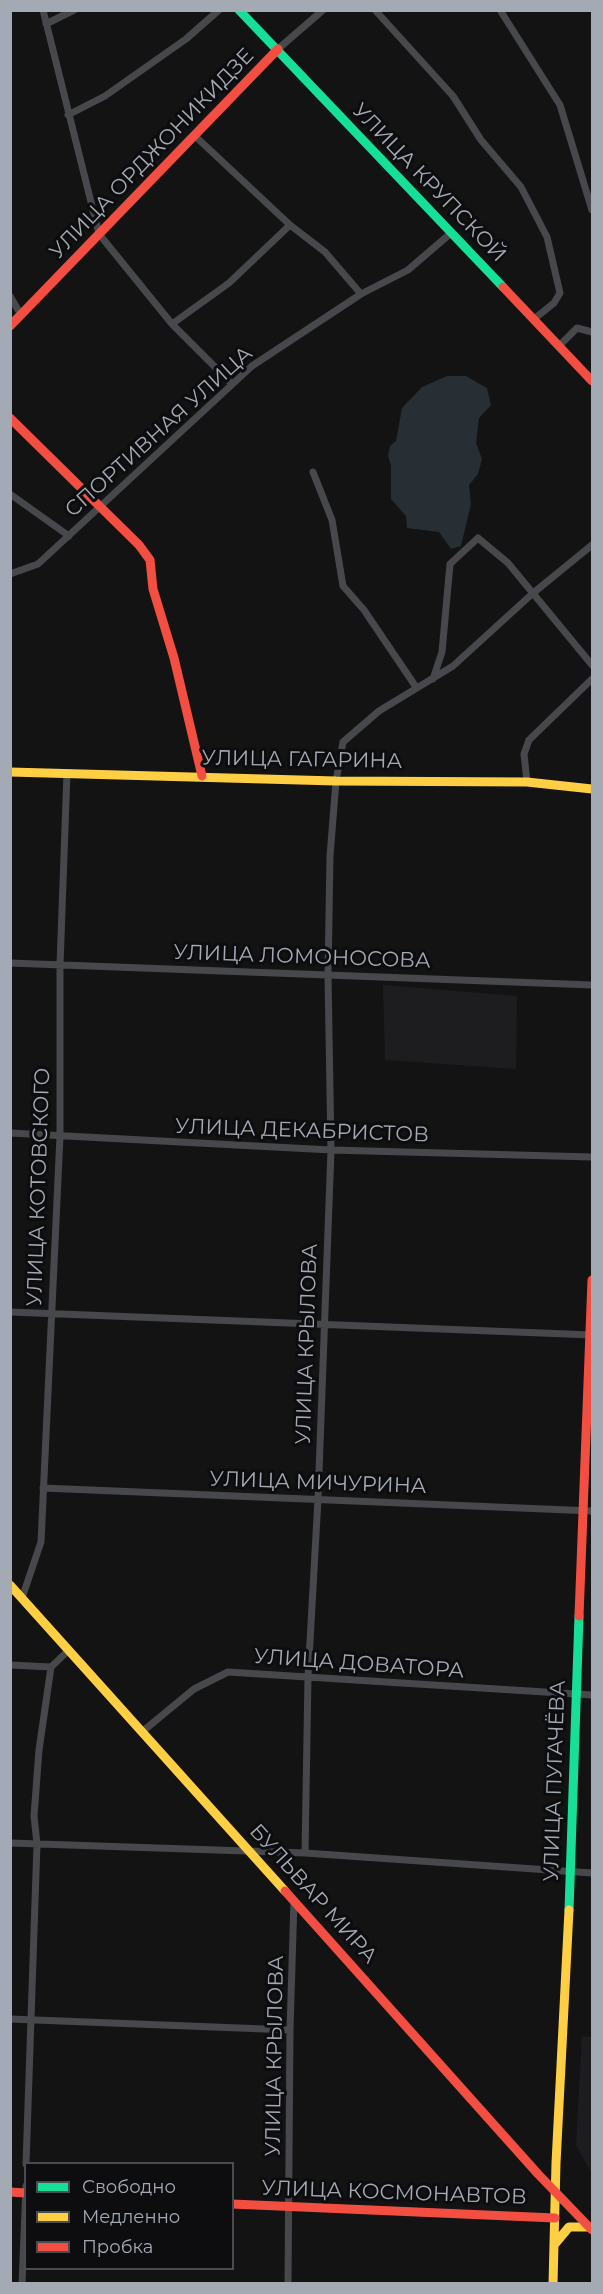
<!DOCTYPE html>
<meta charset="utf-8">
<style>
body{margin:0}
#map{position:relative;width:603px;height:2294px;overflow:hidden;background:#131313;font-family:Montserrat,sans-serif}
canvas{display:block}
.frame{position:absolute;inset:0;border:12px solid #a4aab4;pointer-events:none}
.legend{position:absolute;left:24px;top:2162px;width:210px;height:108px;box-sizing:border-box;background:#0d0d0f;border:2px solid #494c51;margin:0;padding:8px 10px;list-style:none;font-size:18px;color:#a4aab4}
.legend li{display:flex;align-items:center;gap:12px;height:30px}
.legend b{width:30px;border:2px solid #494c51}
</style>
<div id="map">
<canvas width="603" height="2294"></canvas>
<div class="frame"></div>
<ul class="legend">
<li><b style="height:8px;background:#16e098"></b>Свободно</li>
<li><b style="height:8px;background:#ffcf43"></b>Медленно</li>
<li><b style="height:8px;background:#f24e42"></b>Пробка</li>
</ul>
</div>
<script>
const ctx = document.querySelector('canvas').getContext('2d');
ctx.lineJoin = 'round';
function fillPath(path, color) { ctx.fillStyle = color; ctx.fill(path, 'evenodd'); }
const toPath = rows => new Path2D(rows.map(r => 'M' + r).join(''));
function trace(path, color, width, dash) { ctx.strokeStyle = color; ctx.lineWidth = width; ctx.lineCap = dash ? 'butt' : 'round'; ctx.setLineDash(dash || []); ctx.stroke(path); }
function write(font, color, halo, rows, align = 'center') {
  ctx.font = font + ' Montserrat,sans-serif'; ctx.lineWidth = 6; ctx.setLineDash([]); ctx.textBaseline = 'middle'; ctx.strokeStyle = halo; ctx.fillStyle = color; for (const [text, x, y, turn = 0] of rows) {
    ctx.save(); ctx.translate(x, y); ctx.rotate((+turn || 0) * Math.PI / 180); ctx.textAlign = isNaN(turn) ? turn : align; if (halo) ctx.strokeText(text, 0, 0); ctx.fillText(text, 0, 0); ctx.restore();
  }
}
fillPath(toPath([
 [383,985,517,996,516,1069,385,1060],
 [582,2036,592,2037,592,2174,576,2145]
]), '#1d1d1f');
fillPath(toPath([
 [447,376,466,376,487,388,491,405,479,418,476,443,482,459,478,474,469,485,471,504,461,546,451,549,439,532,407,528,406,516,391,499,391,465,388,456,390,446,396,441,402,408,422,387]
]), '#272f34');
trace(toPath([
 [43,10,99,234,172,324,231,383],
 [375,10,453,96,481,140,521,187,547,237,560,293,554,303,534,319],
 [500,10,560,105,592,210],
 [46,24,74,10],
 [278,49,323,10],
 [68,115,105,96,186,39,219,10],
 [290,225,325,252,361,294],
 [10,296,21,315],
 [172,324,229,283,290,225,195,136],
 [559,346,577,328,592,332],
 [313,472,332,520,343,586,364,610,416,687],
 [10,494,69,536],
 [10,574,38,564,252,366,361,294,408,270,451,233],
 [433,679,442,652,450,564,478,538,508,563,592,665],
 [527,782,524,754,529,740,592,679],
 [10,963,592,985],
 [10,1133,331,1150,592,1157],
 [10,1312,592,1335],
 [43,1488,592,1511],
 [22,1598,41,1542,60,1136,60,965,67,773],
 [10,1665,51,1667,69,1650],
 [143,1731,194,1689,228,1672,592,1695],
 [10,1843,305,1853,308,1677,318,1499,331,1150,328,975,330,856,336,781,343,742,379,711,453,666,532,594,592,545],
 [305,1853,592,1873],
 [10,2019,290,2030],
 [26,2164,37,1844,34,1816,39,1750,51,1667],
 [22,2284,26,2186],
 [288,2284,290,2030,294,1900]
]), '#47484c', 7);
trace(toPath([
 [239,10,503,287],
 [569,1910,579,1616]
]), '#16e098', 9);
trace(toPath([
 [10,772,336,781,527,782,592,789],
 [10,1585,285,1891],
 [554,2245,569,2227,588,2227],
 [553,2284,556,2163,569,1910]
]), '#ffcf43', 9);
trace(toPath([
 [503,287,592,381],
 [10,326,278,49],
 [10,418,139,545,150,560,153,589,174,658,202,776],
 [579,1616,592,1280],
 [285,1891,538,2174,592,2230],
 [10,2192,26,2193],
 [232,2204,555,2218]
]), '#f24e42', 9);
write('21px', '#a4aab4', '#0d0d0f', [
 ["УЛИЦА ОРДЖОНИКИДЗЕ",152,154,-46],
 ["УЛИЦА КРУПСКОЙ",429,183,46],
 ["СПОРТИВНАЯ УЛИЦА",159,432,-42],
 ["УЛИЦА ГАГАРИНА",302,760,1],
 ["УЛИЦА ЛОМОНОСОВА",302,957,2],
 ["УЛИЦА ДЕКАБРИСТОВ",302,1131,2],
 ["УЛИЦА КОТОВСКОГО",39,1187,-88],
 ["УЛИЦА КРЫЛОВА",307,1344,-88],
 ["УЛИЦА МИЧУРИНА",318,1483,2],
 ["УЛИЦА ДОВАТОРА",359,1664,4],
 ["УЛИЦА ПУГАЧЁВА",555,1781,-88],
 ["БУЛЬВАР МИРА",313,1894,48],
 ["УЛИЦА КРЫЛОВА",275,2056,-89],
 ["УЛИЦА КОСМОНАВТОВ",394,2193,2]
]);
</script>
